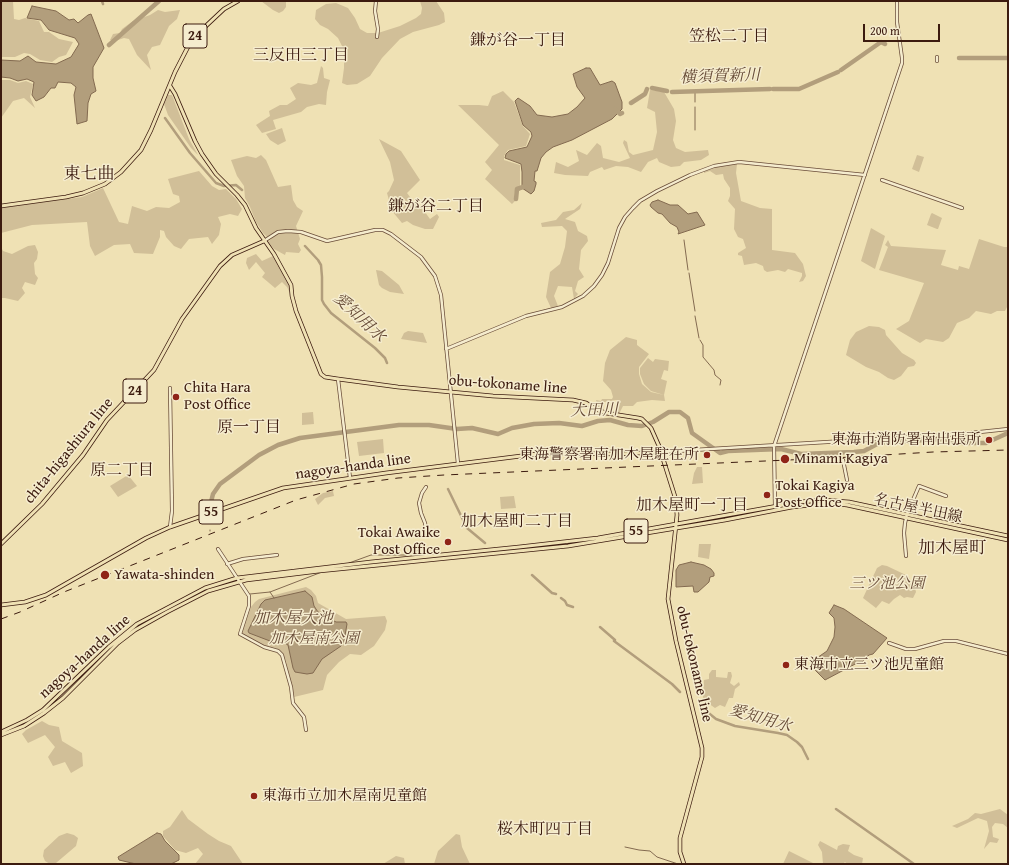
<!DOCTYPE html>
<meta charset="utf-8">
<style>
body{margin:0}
#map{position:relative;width:1009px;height:865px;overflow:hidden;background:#efe1b4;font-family:"Gentium Book Plus",serif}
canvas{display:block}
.frame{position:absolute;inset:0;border:2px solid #3c1b0f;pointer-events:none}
.scale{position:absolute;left:863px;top:24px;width:77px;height:18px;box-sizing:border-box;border:2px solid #3c1b0f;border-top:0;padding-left:5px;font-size:12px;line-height:14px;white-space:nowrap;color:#3c1b0f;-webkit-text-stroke:3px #f5ecce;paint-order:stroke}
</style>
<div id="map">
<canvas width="1009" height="865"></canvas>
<div class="frame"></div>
<div class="scale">200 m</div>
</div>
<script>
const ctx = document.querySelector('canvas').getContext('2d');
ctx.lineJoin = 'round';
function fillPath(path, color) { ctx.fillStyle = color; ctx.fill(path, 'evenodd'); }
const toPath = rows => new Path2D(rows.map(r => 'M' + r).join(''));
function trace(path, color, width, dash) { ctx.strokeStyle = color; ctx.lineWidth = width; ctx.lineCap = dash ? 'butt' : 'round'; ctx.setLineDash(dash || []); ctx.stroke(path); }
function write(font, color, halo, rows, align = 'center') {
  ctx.font = font + ' "Gentium Book Plus","Noto Serif JP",serif'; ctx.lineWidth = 3; ctx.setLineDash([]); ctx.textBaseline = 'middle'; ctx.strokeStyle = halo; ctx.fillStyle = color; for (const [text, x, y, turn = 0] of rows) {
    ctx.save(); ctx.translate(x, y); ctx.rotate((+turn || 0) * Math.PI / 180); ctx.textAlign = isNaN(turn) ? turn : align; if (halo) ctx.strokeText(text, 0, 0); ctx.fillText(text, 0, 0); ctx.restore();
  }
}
fillPath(toPath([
 [1,1,13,1,14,19,19,20,25,18,39,21,44,32,49,32,59,39,73,42,66,55,59,57,52,62,40,60,30,54,24,53,15,57,1,57],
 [261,1,286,1,286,7,283,11,279,13,273,10],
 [420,1,436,1,444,13,445,22,439,25,413,32,400,39,382,58,370,76,357,84,347,85,342,83,344,68,344,50,338,38,328,29,320,25,315,19,316,10,326,4,336,3,348,8,355,18,360,29,367,33,378,33,400,26,416,18,421,14,422,8],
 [158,10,165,12,180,10,177,19,169,26,160,45,152,47,147,55,151,70,137,55,129,39,124,38,115,41,110,40,113,34,120,33,122,29,133,21,150,15],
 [321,66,323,68,324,78,330,80,327,92,326,105,319,104,307,107,301,112,273,120,276,129,262,133,256,125,270,116,269,111,280,105,287,105,296,99,290,88,298,83,311,85,317,83],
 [1,80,10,80,18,83,26,81,33,84,30,97,35,108,24,98,13,101,1,118],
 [650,90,664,92,674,109,676,121,673,140,676,148,685,152,708,150,709,155,701,160,684,162,680,166,671,167,659,162,657,158,648,162,641,172,628,167,616,166,604,170,602,167,590,172,588,176,565,175,554,173,556,162,568,167,579,161,576,150,587,155,597,143,601,146,603,158,619,162,630,158,623,143,624,140,627,142,629,152,633,155,653,150,657,132,655,112,647,108],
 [503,91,514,102,523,126,530,134,526,146,508,150,504,156,504,160,520,165,520,191,515,191,514,198,516,200,512,204,485,179,492,170,485,162,499,145,458,105,479,105,488,106,492,96],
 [168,95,172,95,189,139,198,155,191,148,168,115,164,104],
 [282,128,286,141,278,145,270,140,266,134],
 [379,139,401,151,420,180,407,193,413,201,422,208,430,219,437,214,439,217,433,229,425,229,413,225,407,221,402,223,392,211,387,193,389,191,394,180,390,162],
 [261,155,266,160,278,187,291,185,293,200,297,207,303,211,296,226,300,239,298,244,301,250,299,253,286,252,285,255,274,249,268,242,274,236,272,234,267,237,263,233,256,222,250,207,245,198,244,186,237,176,231,160,247,156,256,158],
 [917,155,924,157,919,172,912,169],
 [737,164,736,173,741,201,760,208,772,209,772,250,795,253,803,264,806,276,803,281,799,282,802,276,802,273,788,269,785,272,778,270,767,272,764,270,763,266,756,263,744,265,742,256,738,255,738,253,746,248,743,239,738,237,734,229,735,209,728,201,730,196,730,188,724,179,723,174,716,175,710,171,704,173,704,171,723,165],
 [199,171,212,186,219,190,226,189,236,199,242,209,238,216,230,214,218,217,221,224,219,235,212,244,208,237,189,239,181,249,174,246,166,237,164,231,160,230,160,237,153,254,134,253,130,244,114,245,95,256,90,246,87,222,32,225,1,233,1,208,82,197,103,188,119,222,128,224,132,206,147,211,156,207,169,208,180,202,179,196,173,194,168,179],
 [582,203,580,209,565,219,575,222,578,231,587,236,588,241,581,250,579,269,584,277,578,281,575,291,578,294,574,299,572,287,558,286,554,296,558,306,551,308,546,297,550,272,560,264,565,247,567,231,562,226,542,227,541,223,556,220,563,212,574,210],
 [932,213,942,218,938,229,937,229,927,225,931,214],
 [871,228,885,236,875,269,861,261],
 [979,239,1004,247,1008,247,1008,305,1005,311,997,311,991,314,976,311,969,318,957,323,949,338,943,342,926,339,920,343,896,329,909,321,924,283,879,270,888,247,885,245,888,240,891,246,946,250,941,265,958,270,959,266,969,269],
 [35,245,38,252,37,259,34,263,35,274,38,278,35,285,25,282,22,288,25,293,18,301,5,298,1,298,1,247,3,251,12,254,28,246],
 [256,254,262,261,273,256,290,286,291,295,287,287,282,282,275,288,262,277,265,273,256,262,249,270,246,263,247,258],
 [376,270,382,271,399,285,404,294,390,292,382,288,379,285],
 [869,326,879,327,885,330,886,335,902,353,914,360,916,363,914,366,908,367,901,376,894,380,888,378,879,372,866,367,846,355,850,340,856,332],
 [408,331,423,333,427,343,401,339,404,333],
 [626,337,637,340,637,345,649,354,639,367,639,374,642,384,651,392,664,395,665,401,652,400,637,402,633,406,623,406,619,414,617,413,620,402,616,400,604,402,603,411,599,410,596,400,601,401,602,399,612,399,613,397,611,390,603,381,605,363,610,350],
 [648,358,653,362,655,359,669,361,668,371,664,370,661,379,667,381,664,395,651,391,644,384,640,374,640,368],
 [313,412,314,424,302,425,302,413],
 [383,439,384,453,359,456,357,442],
 [697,467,702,467,703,483,692,484,694,473],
 [128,475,137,486,118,497,110,486],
 [333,491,334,496,325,498,318,505,315,499,323,493],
 [514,496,516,508,501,509,500,497],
 [699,544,711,544,709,559,698,557],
 [882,565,887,566,908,576,915,588,916,592,913,598,907,597,904,598,900,595,894,599,889,604,882,601,876,608,863,598,877,568],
 [306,587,311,590,316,596,318,603,346,619,385,616,387,621,385,630,374,646,361,655,350,654,339,662,327,675,323,690,294,697,286,661,283,654,276,648,264,646,243,635,242,632,251,607,255,602,259,599],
 [712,670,716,670,716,677,727,678,728,672,731,672,732,676,730,683,734,686,739,682,740,685,735,689,733,698,729,698,725,707,720,705,715,708,705,701,703,697,704,680,709,679,709,674],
 [42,721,49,725,59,727,62,741,82,753,83,766,71,773,65,762,53,766,48,757,55,747,45,735,28,743,22,734,26,730],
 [1000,809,1008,815,1008,828,1003,824,995,823,992,827,993,837,999,839,997,843,990,842,984,849,989,831,987,821,978,818,957,828,952,826,968,819,975,813,981,814],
 [182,810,188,819,208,834,219,841,231,846,243,864,195,864,203,854,198,848,186,853,175,850,163,836,163,831,170,827],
 [67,833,74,835,78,838,76,846,56,863,50,864,45,861,43,856,44,850,59,836],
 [456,834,460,835,462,847,470,864,434,864,438,851],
 [820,841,837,850,838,846,843,844,850,845,848,851,854,855,863,858,862,864,847,864,845,862,843,864,823,864,822,852,818,845],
 [789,851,815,864,789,864,787,863,783,864],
 [396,856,404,858,405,864,383,864]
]), '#d1bf98');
const water = toPath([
 [32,6,56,11,69,20,74,19,78,23,88,15,91,14,104,48,93,67,93,78,96,91,91,94,88,103,87,121,77,124,74,95,76,87,71,83,58,82,55,88,51,88,44,97,36,101,32,95,34,82,27,79,18,81,10,78,1,77,1,60,20,61,28,56,36,62,56,64,71,57,79,44,75,38,49,30,41,20,27,18,32,6],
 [586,68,590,68,600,85,612,81,615,83,622,102,622,109,612,119,572,140,553,147,546,152,541,158,537,171,535,171,534,181,536,182,536,184,534,191,531,194,522,188,522,172,521,164,505,158,506,154,509,151,527,147,532,136,531,132,523,125,515,101,518,98,530,106,537,115,552,117,568,114,577,107,585,98,577,87,573,74,586,68],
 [658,200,670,205,678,205,688,214,697,212,705,225,678,234,679,232,677,227,670,223,662,214,658,213,651,207,650,205,652,202,658,200],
 [691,562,704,565,711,569,714,573,714,576,710,577,709,582,698,592,694,592,693,586,676,587,676,570,679,565,691,562],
 [305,591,312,597,314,606,318,612,336,622,346,622,347,624,344,641,341,646,322,659,313,673,307,674,295,672,293,668,288,645,283,642,270,641,249,633,248,631,261,604,265,600,305,591],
 [834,605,844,609,887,638,873,654,869,655,862,662,859,662,825,680,812,667,811,662,827,651,834,637,835,627,834,618,829,613,834,605],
 [157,833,161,834,165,841,179,855,179,860,171,864,136,864,119,860,118,857,157,833]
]);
fillPath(water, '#b29e7c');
trace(water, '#836a50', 1);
trace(toPath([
 [695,91,695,102],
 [695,130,695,107],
 [684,240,688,270],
 [689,273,695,311],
 [695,316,699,338],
 [700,340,703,345,703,357,714,370,715,375,721,380,720,385],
 [212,508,213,509],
 [210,530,210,531],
 [349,563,371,555,406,555,419,550],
 [270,592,274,598],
 [250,594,270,592,322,572],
 [625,847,639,850,650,851,657,857,678,864]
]), '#836a50', 1);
trace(toPath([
 [102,1,103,4],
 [165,118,190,153,216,183,224,186,236,185,242,190],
 [305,246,318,260,321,265,322,277,322,300,324,304,331,313,375,348,385,358,387,363],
 [448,489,467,528,485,543],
 [532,575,552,593,556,594],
 [561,598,565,601,567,605,573,607],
 [600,627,615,640,614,641,672,684,680,692],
 [700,706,716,719,735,726,778,733,787,735,797,742,802,747,808,759],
 [836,809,914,864]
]), '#b29e7c', 2.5);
trace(toPath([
 [109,45,159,1],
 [959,58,1008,58],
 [841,70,881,42,885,44],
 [652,88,667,91],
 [773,89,799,89,838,72],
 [672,92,770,89],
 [631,103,645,94,647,89],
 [615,109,620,114,622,113],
 [516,199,517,189,526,186],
 [212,508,211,502,213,494,220,484,259,455,278,445,300,438,399,425,429,425,457,429,472,428,498,434,512,428,534,424,559,423,582,426,598,421,610,420,628,425,642,426,653,422,669,412,680,412,688,418,692,433,720,453,728,451,781,449,801,454,854,452,864,451,879,443,908,441,944,439,963,443,986,443,1008,433]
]), '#b29e7c', 4.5);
const minor = toPath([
 [376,1,375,11,378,29,377,37],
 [937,61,937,57],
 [882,180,962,208],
 [264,241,278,232,288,231,301,232,327,241,375,230,383,230,391,234,421,257,435,276,441,295,458,464],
 [446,349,526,316,562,307,583,296,594,286,602,275,608,263,619,228,625,217,633,208,640,201,657,191,690,175,714,166,739,162,865,175],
 [338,379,350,478],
 [660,452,961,434,1008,429],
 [843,460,847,480],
 [426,487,422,493,419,503,421,513,425,523,427,535],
 [775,507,774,446,902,63,902,58,897,22,897,1],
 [170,527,172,511,170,388],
 [218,549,249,596,249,606,240,634,264,647,278,651,282,655,291,687,293,703,304,717,306,730],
 [906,556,904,533,905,523,907,514,919,486,946,496],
 [227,564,243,559,277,555],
 [889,643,906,649,915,649,944,641,956,641,1008,654]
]);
const major = toPath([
 [170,86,175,94,195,141,202,154,216,174,237,195,245,205,256,228,274,254,291,285,292,296,296,311,321,374,325,377,338,379,398,387,493,396,573,400,586,403,598,410,606,413,638,418,642,419,651,428,659,446,676,500,677,515,668,599,676,641,702,748,702,757,680,838,680,852,684,864],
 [1,206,66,197,83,193,105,184,121,172,141,150,151,130,175,72,192,39,224,9,238,1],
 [1,544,42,504,83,455,107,420,154,370,182,319,220,266,232,255,264,241],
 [1,605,25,602,46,595,146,538,170,527,283,488,386,473,545,453,619,454,660,452],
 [1,732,27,720,43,710,109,647,137,624,205,588,237,578,371,562,519,547,598,538,800,502,823,500,849,502,1008,536],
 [1,735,24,726,44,713,63,698,118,643,135,630,167,612,208,591,246,580,319,571,568,546,725,520,792,507,828,503,847,505,1008,540]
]);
trace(minor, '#694c38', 4);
trace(major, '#3c1b0f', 4.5);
trace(minor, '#f5ecce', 2.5);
trace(major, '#efe1b4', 3);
trace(toPath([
 [1,619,20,612,64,592,296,500,354,484,398,478,444,475,834,458,933,452,1008,450]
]), '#3c1b0f', 1, [7, 7]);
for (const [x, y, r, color] of [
 [176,397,4,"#8f2418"],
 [989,440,4,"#8f2418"],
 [707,455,4,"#8f2418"],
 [785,459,5,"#8f2418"],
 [767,495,4,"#8f2418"],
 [448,542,4,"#8f2418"],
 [105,575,5,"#8f2418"],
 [786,665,4,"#8f2418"],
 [254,796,4,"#8f2418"]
]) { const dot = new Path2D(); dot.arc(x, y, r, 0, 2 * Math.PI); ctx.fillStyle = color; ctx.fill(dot); trace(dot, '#f5ecce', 1.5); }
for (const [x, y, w] of [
 [195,36,24],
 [135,391,24],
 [211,512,24],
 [636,531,24]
]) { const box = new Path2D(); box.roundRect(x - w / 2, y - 12, w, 24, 3); ctx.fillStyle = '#f5ecce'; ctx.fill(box); trace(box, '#3c1b0f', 1); }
write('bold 14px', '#3c1b0f', null, [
 ["24",195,36],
 ["24",135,391],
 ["55",211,512],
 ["55",636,531]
]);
write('15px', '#3c1b0f', '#f5ecce', [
 ["obu-tokoname line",508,385,4],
 ["chita-higashiura line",69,451,-51],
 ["nagoya-handa line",353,467,-8],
 ["名古屋半田線",918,509,12],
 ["nagoya-handa line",85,657,-42],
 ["obu-tokoname line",694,664,77]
]);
write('15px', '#3c1b0f', '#f5ecce', [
 ["Chita Hara",184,388],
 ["Post Office",184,405],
 ["東海市消防署南出張所",981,440,"right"],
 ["東海警察署南加木屋駐在所",699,455,"right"],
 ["Minami Kagiya",794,459],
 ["Tokai Kagiya",775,486],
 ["Post Office",775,503],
 ["Tokai Awaike",440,533,"right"],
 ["Post Office",440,550,"right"],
 ["Yawata-shinden",114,575],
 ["東海市立三ツ池児童館",794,665],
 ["東海市立加木屋南児童館",262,796]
], 'left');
write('italic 15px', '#694c38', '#f5ecce', [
 ["三ツ池公園",887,584],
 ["加木屋南公園",314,639]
]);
write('16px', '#3c1b0f', '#f5ecce', [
 ["笠松二丁目",729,37],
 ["鎌が谷一丁目",518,41],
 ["三反田三丁目",301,56],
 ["鎌が谷二丁目",436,207],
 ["原一丁目",249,428],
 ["原二丁目",122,471],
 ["加木屋町一丁目",692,506],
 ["加木屋町二丁目",517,522],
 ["桜木町四丁目",545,830]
]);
write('italic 16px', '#654935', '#f5ecce', [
 ["横須賀新川",720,77,-2],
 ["愛知用水",359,318,43],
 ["大田川",594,411,-2],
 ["加木屋大池",293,619],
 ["愛知用水",760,719,16]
]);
write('17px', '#3c1b0f', '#f5ecce', [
 ["東七曲",89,175],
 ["加木屋町",952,549]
]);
</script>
